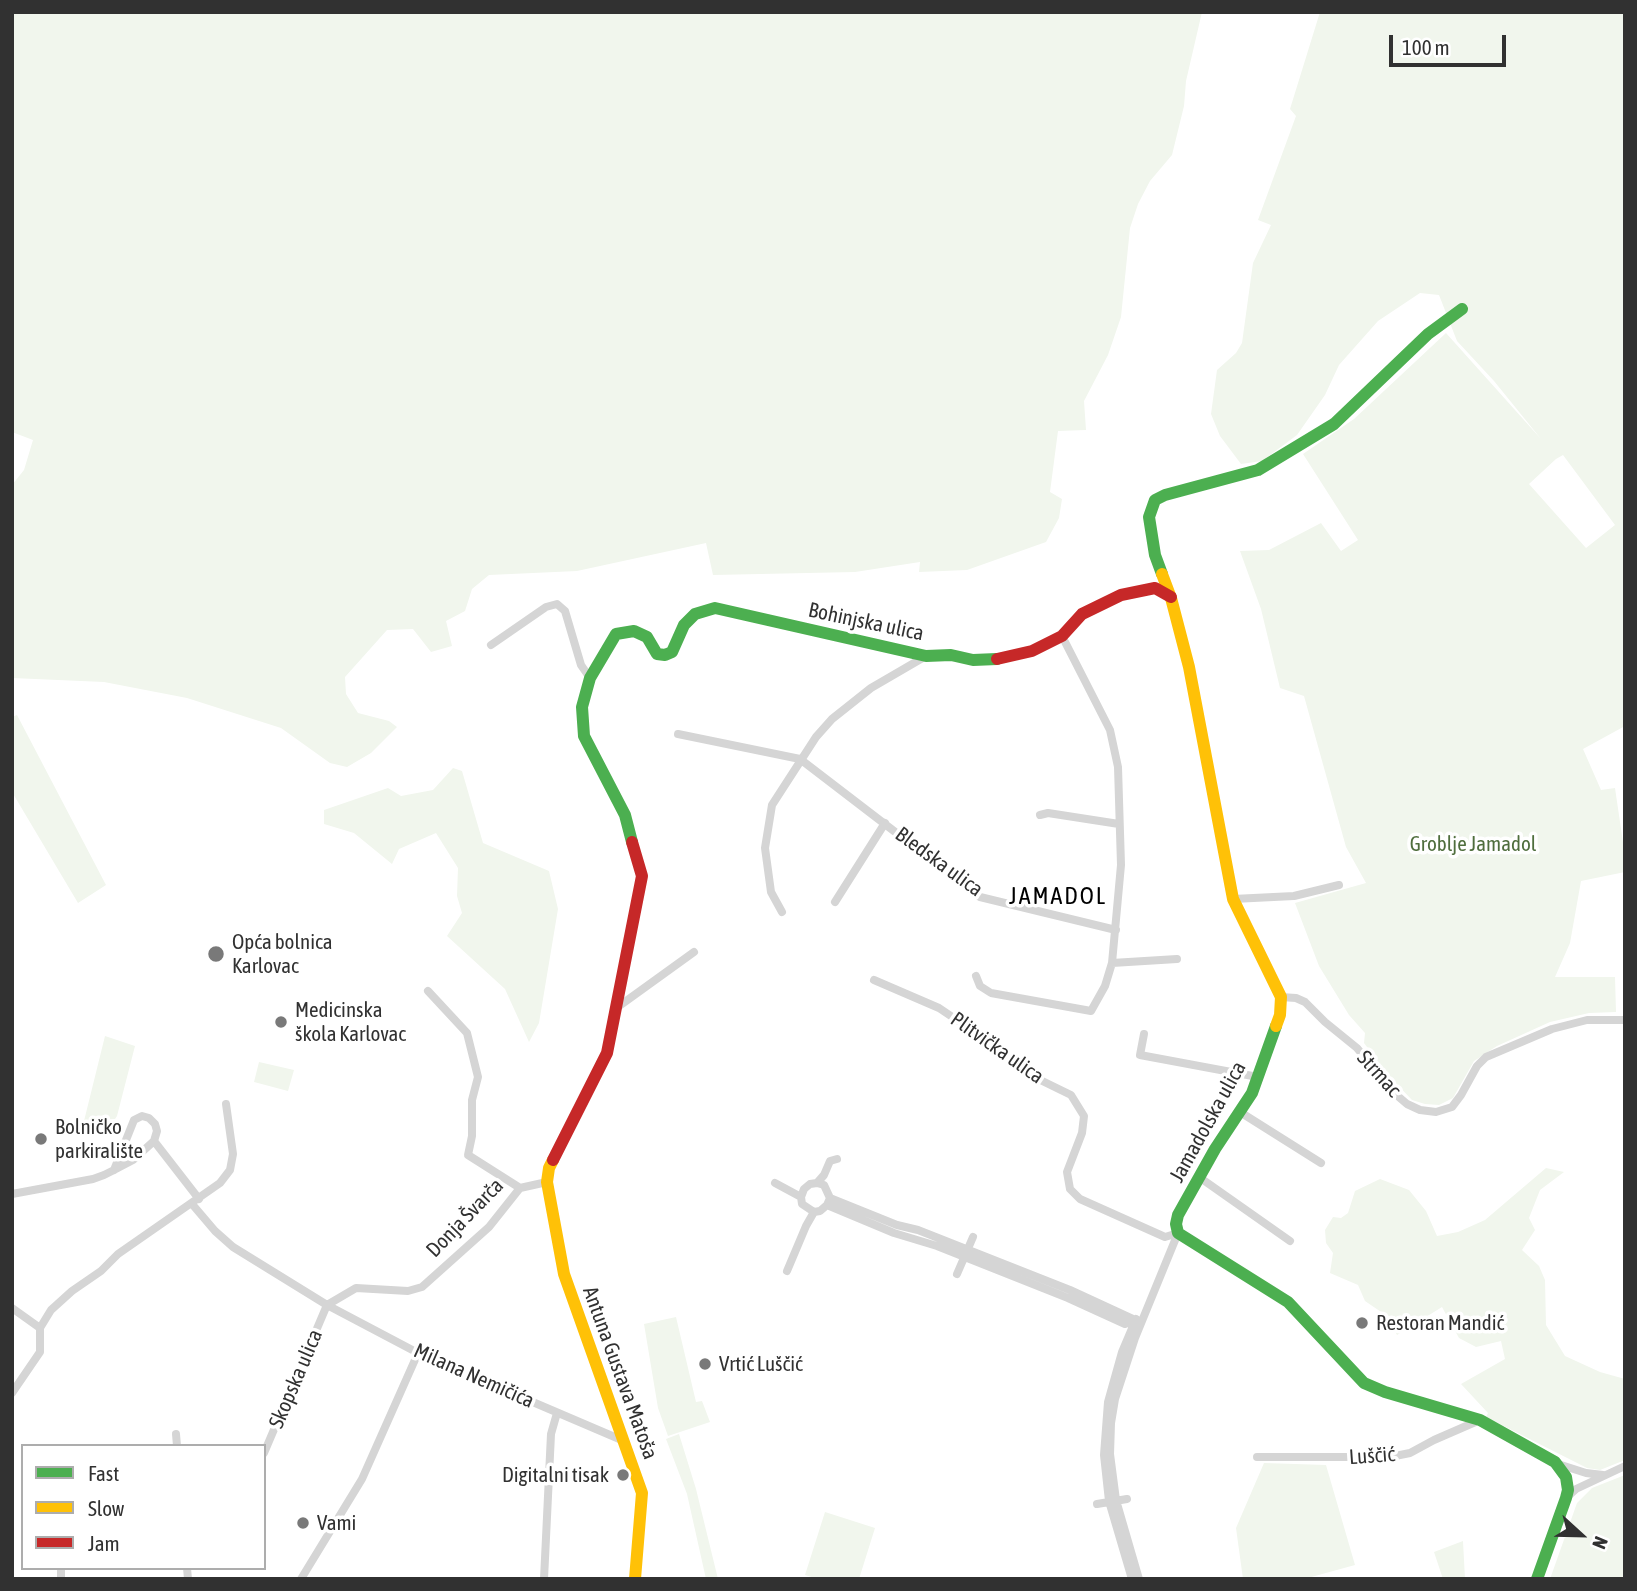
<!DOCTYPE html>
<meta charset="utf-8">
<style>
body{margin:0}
#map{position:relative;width:1637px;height:1591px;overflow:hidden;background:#fff;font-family:"Asap Condensed",sans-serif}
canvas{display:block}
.frame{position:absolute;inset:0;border:14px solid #313131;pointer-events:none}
.legend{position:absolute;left:21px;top:1444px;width:245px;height:126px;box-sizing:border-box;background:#fff;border:2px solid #adadad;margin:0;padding:9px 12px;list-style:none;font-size:21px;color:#313131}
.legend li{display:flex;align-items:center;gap:14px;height:35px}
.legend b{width:35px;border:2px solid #adadad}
.north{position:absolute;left:1546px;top:1500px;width:70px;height:70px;-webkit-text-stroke:5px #fff;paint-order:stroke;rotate:112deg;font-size:19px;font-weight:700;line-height:28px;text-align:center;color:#313131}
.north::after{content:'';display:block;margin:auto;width:24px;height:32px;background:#313131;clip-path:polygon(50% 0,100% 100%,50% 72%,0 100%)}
.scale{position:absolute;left:1389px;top:35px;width:117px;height:32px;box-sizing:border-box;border:4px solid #313131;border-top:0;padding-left:9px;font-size:21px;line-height:24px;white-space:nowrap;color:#313131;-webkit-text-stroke:5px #fff;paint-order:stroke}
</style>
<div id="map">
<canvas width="1637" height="1591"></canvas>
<div class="frame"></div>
<ul class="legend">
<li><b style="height:9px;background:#4caf50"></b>Fast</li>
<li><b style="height:9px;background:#ffc107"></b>Slow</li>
<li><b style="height:9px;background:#c62828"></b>Jam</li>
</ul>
<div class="north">N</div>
<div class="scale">100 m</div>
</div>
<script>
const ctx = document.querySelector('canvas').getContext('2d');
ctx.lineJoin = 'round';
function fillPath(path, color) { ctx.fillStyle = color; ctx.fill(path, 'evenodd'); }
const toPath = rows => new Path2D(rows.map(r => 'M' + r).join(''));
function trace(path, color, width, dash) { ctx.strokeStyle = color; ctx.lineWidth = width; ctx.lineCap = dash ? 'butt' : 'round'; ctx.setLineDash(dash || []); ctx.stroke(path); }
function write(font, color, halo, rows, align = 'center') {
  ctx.font = font + ' "Asap Condensed",sans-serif'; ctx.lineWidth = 7; ctx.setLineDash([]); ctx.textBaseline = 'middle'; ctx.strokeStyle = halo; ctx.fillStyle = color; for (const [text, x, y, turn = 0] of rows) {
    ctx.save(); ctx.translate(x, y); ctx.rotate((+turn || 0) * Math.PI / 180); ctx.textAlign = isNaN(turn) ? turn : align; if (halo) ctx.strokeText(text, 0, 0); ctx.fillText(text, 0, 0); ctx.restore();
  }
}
fillPath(toPath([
 [12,12,1202,12,1186,81,1184,106,1172,155,1150,181,1138,204,1130,228,1121,317,1108,355,1084,401,1086,430,1058,431,1050,492,1062,499,1059,518,1046,542,967,570,919,572,920,562,855,572,713,575,706,543,577,571,489,575,472,589,465,611,446,621,452,646,431,652,413,629,387,630,345,677,346,694,358,713,389,721,397,727,371,753,347,767,330,763,281,728,187,698,104,682,12,678,12,485,24,470,33,440,12,432],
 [1320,12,1625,12,1625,726,1583,749,1601,790,1615,788,1625,856,1625,872,1581,881,1570,943,1555,977,1615,977,1616,1012,1589,1013,1550,1022,1497,1046,1474,1061,1453,1098,1439,1105,1425,1104,1412,1100,1387,1074,1364,1043,1365,1033,1349,1015,1319,966,1295,903,1366,883,1346,847,1304,696,1280,688,1261,609,1240,551,1269,550,1321,523,1341,551,1358,540,1303,454,1354,419,1446,333,1541,439,1494,381,1457,341,1439,295,1420,293,1378,321,1339,365,1325,395,1297,435,1262,461,1241,464,1220,436,1211,414,1217,370,1236,353,1242,343,1253,263,1271,225,1258,220,1296,116,1290,109],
 [1563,455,1615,525,1586,548,1529,484,1556,459],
 [17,715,106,885,78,903,12,792,12,717],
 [453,768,462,771,483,843,549,871,558,909,539,1023,529,1042,505,989,447,936,462,913,457,896,458,868,436,833,399,849,392,864,354,833,324,824,324,810,388,788,401,796,433,790],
 [105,1036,135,1046,117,1116,115,1119,84,1121],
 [259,1062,294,1070,288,1091,254,1082],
 [1546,1168,1564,1172,1540,1190,1529,1218,1535,1230,1522,1250,1539,1266,1545,1280,1546,1325,1565,1356,1600,1372,1625,1379,1625,1460,1600,1470,1587,1468,1486,1417,1488,1413,1461,1384,1505,1359,1501,1341,1476,1347,1459,1338,1442,1307,1397,1335,1387,1316,1365,1301,1358,1285,1330,1273,1333,1253,1326,1243,1325,1230,1333,1217,1341,1218,1348,1213,1355,1191,1380,1179,1409,1190,1426,1211,1437,1236,1458,1232,1485,1220],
 [676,1317,696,1402,702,1401,710,1422,668,1436,658,1408,644,1324],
 [679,1434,696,1489,718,1579,706,1579,687,1494,666,1439],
 [1264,1463,1326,1465,1355,1565,1304,1579,1243,1579,1236,1528],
 [1625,1475,1625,1579,1550,1579,1577,1503,1592,1488],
 [825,1512,875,1528,859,1579,818,1579,805,1575],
 [1463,1541,1465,1579,1443,1579,1434,1552]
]), '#f1f6ed');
trace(toPath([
 [491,645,546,607,557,604,565,611,581,665,590,678],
 [678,734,800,759,980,897,1116,930],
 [1040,815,1048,813,1119,824],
 [1233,899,1294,896,1339,885],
 [835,902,885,823],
 [782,912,771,892,765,848,772,805,816,737,832,719,871,688,926,656],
 [1112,963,1177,959],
 [976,976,980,986,991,993,1091,1011,1105,986,1112,963,1121,865,1118,767,1110,730,1062,636],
 [874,980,939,1008,985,1039,1028,1074,1071,1095,1084,1116,1082,1133,1067,1172,1070,1189,1080,1199,1165,1237,1178,1233],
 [428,991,467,1033,478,1077,472,1100,472,1136,468,1155,520,1188],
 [1281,997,1296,998,1305,1002,1325,1022,1357,1048,1393,1092,1407,1104,1420,1110,1436,1112,1452,1107,1461,1095,1477,1066,1486,1057,1552,1029,1587,1020,1625,1020],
 [615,1009,694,952],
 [1144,1034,1140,1055,1258,1077],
 [1240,1112,1321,1163],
 [154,1141,199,1199],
 [1199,1177,1290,1241],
 [775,1183,801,1197],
 [817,1183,824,1175,830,1161,837,1159],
 [12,1194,93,1179,104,1175,114,1170,133,1160,154,1141,157,1131,155,1124,149,1118,142,1116,134,1120,114,1170],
 [830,1198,827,1205,820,1211,814,1212,802,1204,801,1197,804,1189,810,1184,817,1183,824,1185,830,1198,897,1225,918,1230,1070,1290,1135,1320,1138,1329],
 [192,1204,215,1231,233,1247,327,1305,418,1353,624,1441],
 [827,1205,894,1233,937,1246,1068,1298,1125,1324,1135,1320],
 [787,1271,806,1226,814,1212],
 [957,1274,973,1237],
 [12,1308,40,1328],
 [12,1393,40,1352,40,1328,51,1310,72,1291,101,1271,118,1254,220,1183,230,1170,233,1154,226,1104],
 [176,1434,177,1446],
 [264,1453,327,1305,356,1288,408,1291,422,1287,489,1227,520,1188,547,1182],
 [1257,1457,1390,1457,1410,1453,1434,1440,1480,1420],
 [1558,1464,1586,1473,1603,1475],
 [1566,1498,1576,1489,1625,1466],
 [1097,1504,1127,1499],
 [61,1568,61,1579],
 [187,1568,188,1579],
 [301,1579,362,1479,418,1353],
 [544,1579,551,1434,557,1413],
 [1132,1579,1109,1501,1104,1455,1108,1402,1122,1352,1136,1319],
 [1139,1579,1116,1500,1110,1454,1111,1423,1115,1399,1135,1338,1178,1233]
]), '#d5d5d5', 8);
trace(toPath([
 [1162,574,1155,555,1149,517,1155,500,1165,495,1258,470,1334,424,1428,334,1462,309],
 [632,842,625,815,584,736,582,707,590,678,616,634,634,631,647,637,657,654,665,655,672,652,684,625,695,614,715,608,926,656,951,655,973,660,997,659],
 [1276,1026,1252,1093,1215,1149,1178,1215,1176,1224,1178,1233,1288,1302,1364,1383,1385,1392,1480,1420,1555,1462,1566,1477,1568,1490,1566,1498],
 [1537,1579,1566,1498]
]), '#4caf50', 12);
trace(toPath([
 [1162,574,1171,598,1189,667,1233,899,1281,997,1280,1015,1276,1026],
 [553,1160,549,1168,547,1182,564,1274,642,1493,635,1579]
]), '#ffc107', 12);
trace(toPath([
 [997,659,1032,651,1062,636,1082,614,1121,595,1155,588,1171,597],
 [553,1160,607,1053,642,876,632,842]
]), '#c62828', 12);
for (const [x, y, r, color] of [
 [216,954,9,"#797979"],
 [281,1022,7,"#797979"],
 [41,1139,7,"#797979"],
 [1362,1323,7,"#797979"],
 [705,1364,7,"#797979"],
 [623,1475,7,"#797979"],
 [303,1523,7,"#797979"]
]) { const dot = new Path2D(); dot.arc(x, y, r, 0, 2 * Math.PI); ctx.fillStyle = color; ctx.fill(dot); trace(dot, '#fff', 2.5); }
write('21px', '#313131', '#fff', [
 ["Bohinjska ulica",866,622,12],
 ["Bledska ulica",939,862,36],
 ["Plitvička ulica",997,1048,35],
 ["Strmac",1379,1074,48],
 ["Jamadolska ulica",1208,1122,-61],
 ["Donja Švarča",465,1218,-46],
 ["Antuna Gustava Matoša",620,1373,70],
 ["Milana Nemičića",474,1376,24],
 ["Skopska ulica",296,1379,-67],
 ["Luščić",1372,1456,-4]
]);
write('21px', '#4f6e3d', '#fff', [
 ["Groblje Jamadol",1473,844]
]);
write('21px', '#313131', '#fff', [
 ["Opća bolnica",232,942],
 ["Karlovac",232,966],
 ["Medicinska",295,1010],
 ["škola Karlovac",295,1034],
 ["Bolničko",55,1127],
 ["parkiralište",55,1151],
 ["Restoran Mandić",1376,1323],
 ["Vrtić Luščić",719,1364],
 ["Digitalni tisak",609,1475,"right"],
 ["Vami",317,1523]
], 'left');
ctx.letterSpacing = '2px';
write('24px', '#000', '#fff', [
 ["JAMADOL",1058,896]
]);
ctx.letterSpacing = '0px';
</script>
